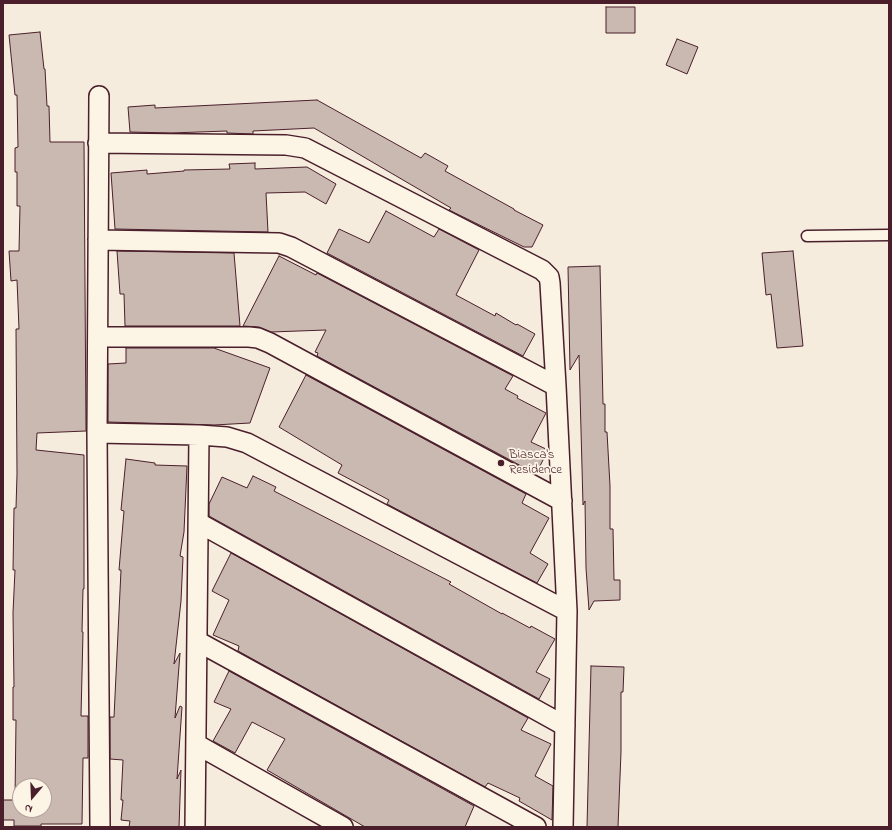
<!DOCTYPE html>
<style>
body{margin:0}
#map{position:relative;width:892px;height:830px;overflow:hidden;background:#f5ecde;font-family:"Indie Flower",sans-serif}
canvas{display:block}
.frame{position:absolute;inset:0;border:4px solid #4a1f2b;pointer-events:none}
.north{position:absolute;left:12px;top:778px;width:40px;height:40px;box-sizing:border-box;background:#fcf5e5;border:1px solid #b59f9b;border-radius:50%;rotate:199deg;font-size:11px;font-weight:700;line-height:16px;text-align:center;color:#4a1f2b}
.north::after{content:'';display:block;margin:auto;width:14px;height:18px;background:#4a1f2b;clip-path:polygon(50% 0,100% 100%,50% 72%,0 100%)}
</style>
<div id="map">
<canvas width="892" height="830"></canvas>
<div class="frame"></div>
<div class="north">N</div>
</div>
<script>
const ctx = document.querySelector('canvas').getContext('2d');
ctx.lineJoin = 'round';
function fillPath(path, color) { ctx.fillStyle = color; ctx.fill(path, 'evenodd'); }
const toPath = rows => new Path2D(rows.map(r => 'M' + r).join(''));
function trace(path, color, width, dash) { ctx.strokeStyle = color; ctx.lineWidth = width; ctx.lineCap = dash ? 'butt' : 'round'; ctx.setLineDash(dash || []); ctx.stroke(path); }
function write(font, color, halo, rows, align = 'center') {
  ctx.font = font + ' "Indie Flower",sans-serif'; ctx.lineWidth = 3.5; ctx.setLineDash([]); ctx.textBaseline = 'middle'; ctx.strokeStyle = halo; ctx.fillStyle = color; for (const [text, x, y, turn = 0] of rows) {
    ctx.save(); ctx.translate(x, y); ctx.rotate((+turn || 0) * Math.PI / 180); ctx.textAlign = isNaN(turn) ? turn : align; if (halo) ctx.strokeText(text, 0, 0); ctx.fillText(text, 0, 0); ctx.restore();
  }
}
const building = toPath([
 [606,7,635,7,635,33,606,33,606,7],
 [40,32,44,69,45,69,47,106,49,106,50,142,84,142,86,431,37,433,36,450,84,455,84,589,83,589,82,632,83,632,81,716,88,716,88,758,83,758,82,824,41,824,41,826,14,826,14,820,3,820,3,800,15,800,16,720,13,720,13,687,14,687,13,613,15,570,13,570,14,508,16,508,17,474,16,329,19,329,17,280,11,281,9,251,19,251,20,206,17,206,17,172,15,172,15,148,18,147,17,95,15,95,9,35,40,32],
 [20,786,44,786,44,810,20,810,20,786],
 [677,39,698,47,687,74,666,65,677,39],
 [317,100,421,158,425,153,448,166,445,171,514,209,514,210,543,225,532,247,524,247,449,210,451,208,314,128,253,131,253,134,227,133,227,131,171,133,130,132,128,107,155,105,155,108,317,100],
 [255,163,255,169,307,167,336,184,326,204,305,192,266,193,268,232,115,229,111,173,147,170,147,174,184,171,184,170,230,169,229,164,255,163],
 [386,211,434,237,439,229,479,250,456,295,495,316,496,313,516,325,517,324,535,334,523,356,327,253,339,229,369,243,386,211],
 [117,251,234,253,240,326,125,326,124,294,120,294,117,251],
 [793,251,803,346,777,348,771,294,766,295,762,253,793,251],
 [279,256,316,275,317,273,513,376,505,389,518,396,517,398,546,413,531,442,548,450,536,474,317,356,318,353,315,352,326,330,271,332,259,327,243,326,279,256],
 [600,266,603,404,605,404,605,432,607,432,610,486,610,529,613,529,614,580,620,580,620,600,594,601,589,610,586,568,585,501,583,505,579,355,570,370,568,267,600,266],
 [126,348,214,348,270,368,250,423,214,425,108,422,108,364,126,363,126,348],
 [306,375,526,494,522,503,549,518,530,553,548,564,537,583,387,504,389,500,338,473,342,465,279,427,306,375],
 [126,459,155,463,155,465,187,466,184,532,180,556,183,557,181,601,174,664,180,653,175,718,180,706,182,707,177,779,181,770,179,827,129,827,130,821,121,820,123,800,121,800,123,760,110,759,110,717,114,717,121,570,119,570,124,511,121,510,126,459],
 [253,476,276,487,274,491,451,582,449,584,502,614,502,613,530,628,531,626,555,639,536,672,550,679,539,699,209,516,209,504,222,477,247,488,253,476],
 [231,553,528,718,521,730,551,744,535,776,553,786,552,820,519,801,520,798,488,783,485,787,238,651,239,646,213,635,229,600,212,591,231,553],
 [591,666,624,667,623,692,621,692,621,752,618,827,587,827,591,666],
 [229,671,474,806,465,827,365,827,267,770,285,739,252,722,235,753,213,741,231,709,214,702,229,671]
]);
fillPath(building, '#cab9b1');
trace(building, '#4a1f2b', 1);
const service = toPath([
 [807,236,889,235]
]);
const minor = toPath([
 [99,96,97,433,100,827],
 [98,143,286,145,305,148,542,270,549,277,550,283,556,386,567,611,563,827],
 [98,240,279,243,291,247,556,386],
 [98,337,249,337,258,338,270,343,562,501],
 [97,433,199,435,227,437,247,443,567,611],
 [199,523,565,726],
 [197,641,536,827],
 [196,744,343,827],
 [195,827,199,435]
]);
trace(service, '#4a1f2b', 13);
trace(minor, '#4a1f2b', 22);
trace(service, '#fcf5e5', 10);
trace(minor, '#fcf5e5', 19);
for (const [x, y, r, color] of [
 [501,463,4,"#4a1f2b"]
]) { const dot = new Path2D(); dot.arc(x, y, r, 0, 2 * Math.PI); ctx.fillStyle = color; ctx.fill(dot); trace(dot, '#fcf5e5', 1.5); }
write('13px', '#4a1f2b', '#fcf5e5', [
 ["Biasca's",509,456],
 ["Residence",509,471]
], 'left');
</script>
